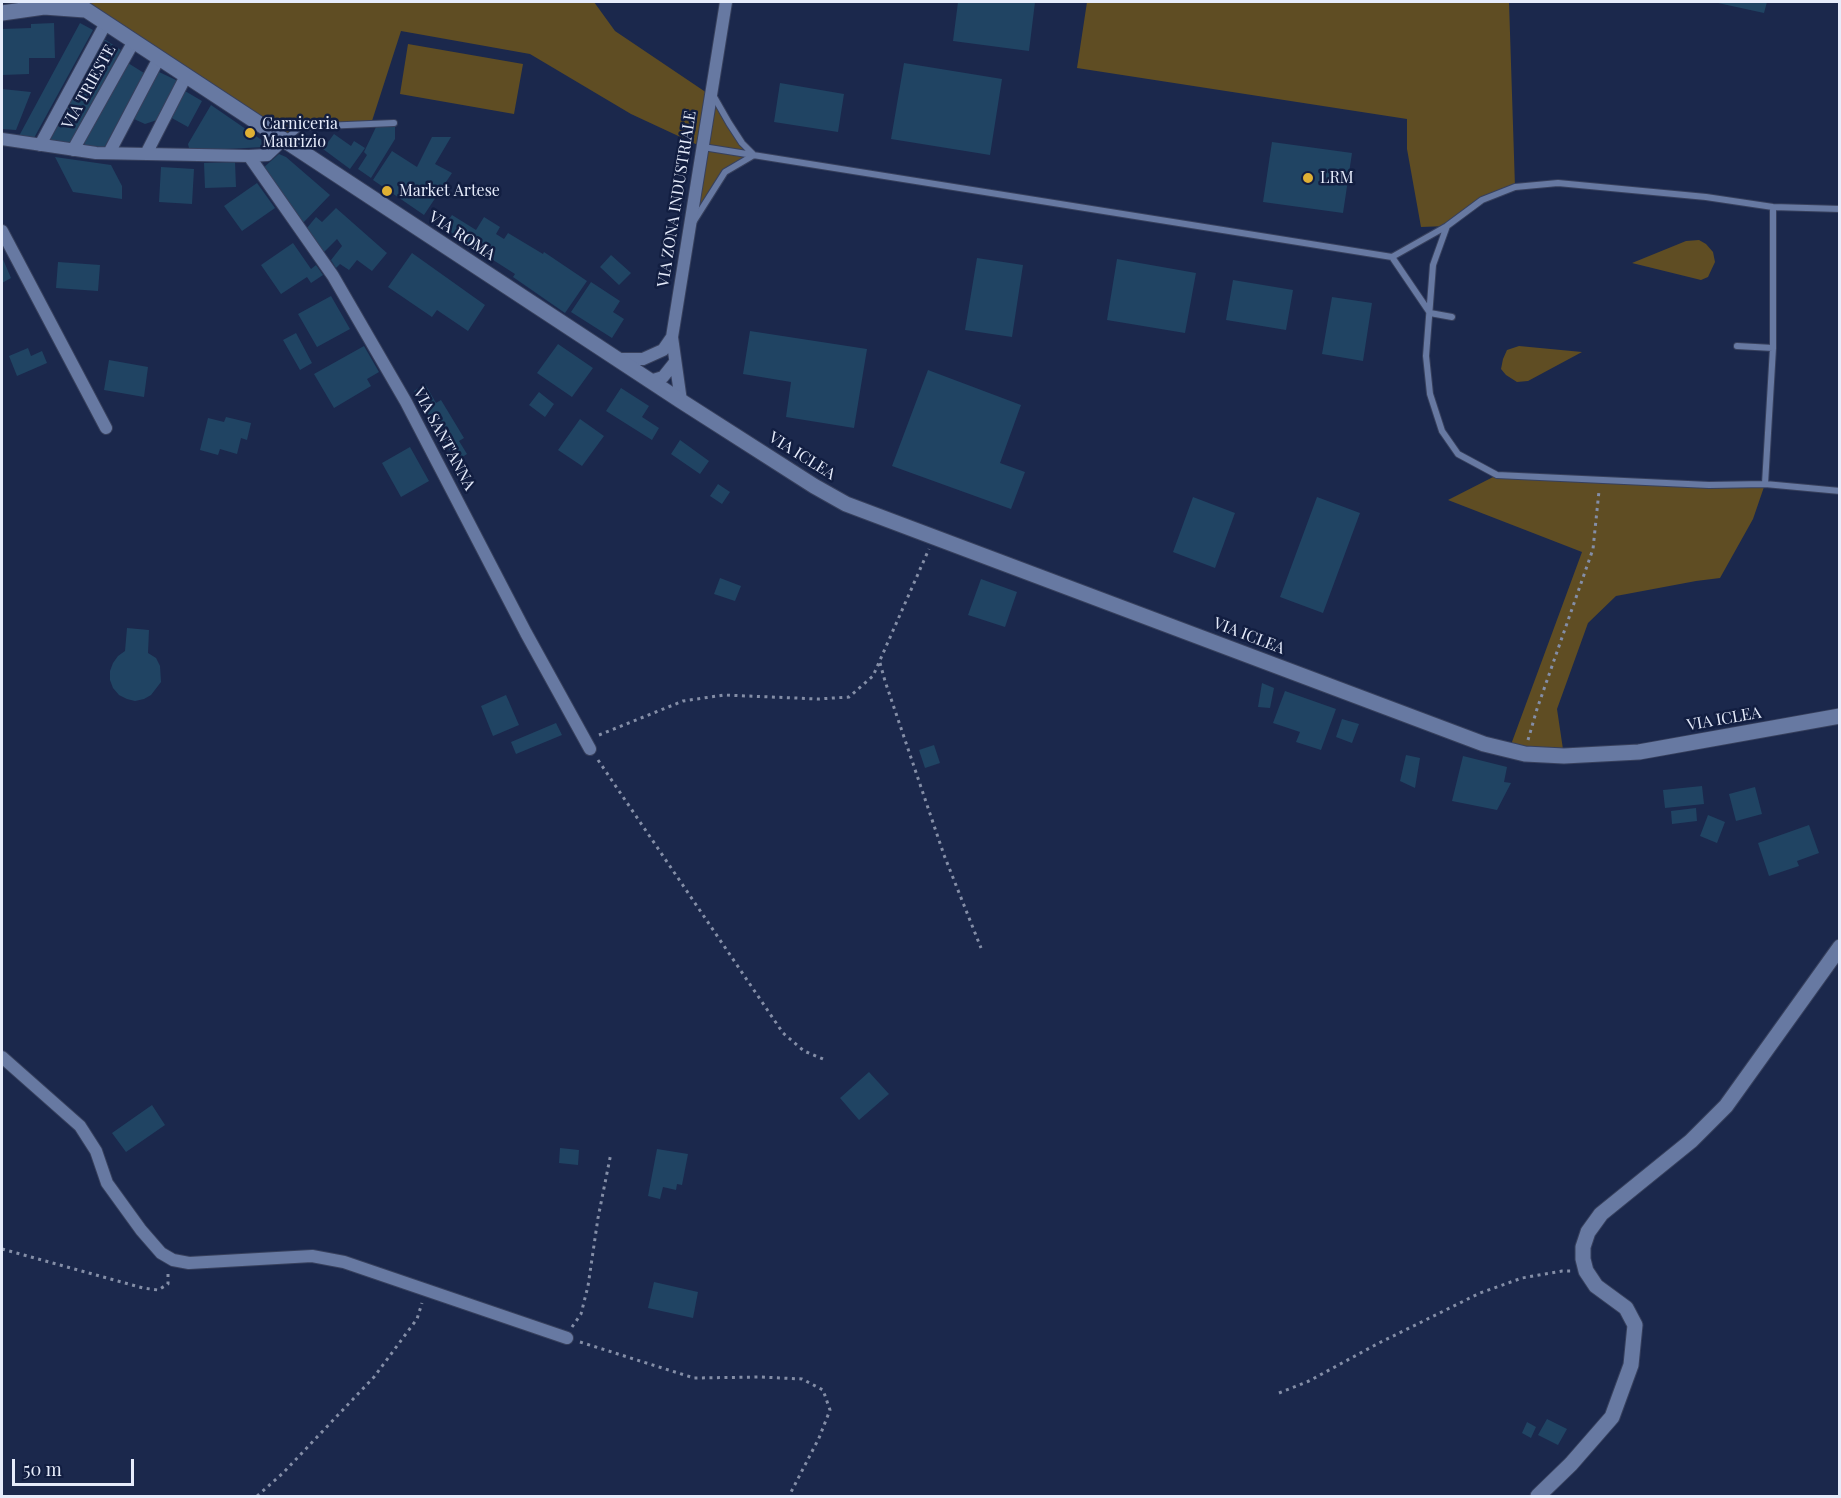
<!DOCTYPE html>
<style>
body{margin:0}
#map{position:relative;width:1841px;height:1498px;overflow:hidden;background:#1b284c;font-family:"Playfair Display",serif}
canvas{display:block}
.frame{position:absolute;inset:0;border:3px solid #e6ecfb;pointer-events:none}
.scale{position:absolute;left:12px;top:1459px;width:122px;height:27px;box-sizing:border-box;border:3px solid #e6ecfb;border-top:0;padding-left:8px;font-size:18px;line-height:21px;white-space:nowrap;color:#e6ecfb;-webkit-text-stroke:4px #121e41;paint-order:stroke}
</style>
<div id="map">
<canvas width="1841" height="1498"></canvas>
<div class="frame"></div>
<div class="scale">50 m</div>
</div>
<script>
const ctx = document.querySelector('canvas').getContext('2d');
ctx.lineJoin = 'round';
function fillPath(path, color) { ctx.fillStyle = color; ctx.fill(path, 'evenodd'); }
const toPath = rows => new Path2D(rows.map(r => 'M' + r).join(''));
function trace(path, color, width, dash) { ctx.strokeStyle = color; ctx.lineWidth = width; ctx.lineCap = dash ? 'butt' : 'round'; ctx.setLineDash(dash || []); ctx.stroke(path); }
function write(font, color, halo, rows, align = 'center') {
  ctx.font = font + ' "Playfair Display",serif'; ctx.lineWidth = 5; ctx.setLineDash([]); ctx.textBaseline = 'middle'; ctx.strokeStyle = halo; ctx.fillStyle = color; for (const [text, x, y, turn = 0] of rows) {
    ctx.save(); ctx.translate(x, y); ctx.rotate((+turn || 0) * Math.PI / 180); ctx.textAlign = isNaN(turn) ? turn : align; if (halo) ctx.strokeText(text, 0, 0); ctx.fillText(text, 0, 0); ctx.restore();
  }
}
fillPath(toPath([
 [73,2,594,2,615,31,710,95,754,155,725,172,689,230,702,147,631,114,530,54,401,31,371,124,300,127,283,140],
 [1087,2,1509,2,1515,187,1482,200,1447,226,1421,227,1407,149,1407,119,1077,68],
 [408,44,523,64,514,114,400,94],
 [1699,240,1706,244,1713,252,1715,262,1708,277,1701,280,1632,263,1686,241],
 [1519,346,1582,352,1528,381,1517,382,1506,375,1501,369,1503,359,1507,350],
 [1497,475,1709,485,1765,484,1753,519,1720,578,1696,581,1616,596,1588,623,1557,709,1564,756,1509,750,1582,552,1448,500]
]), '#5f4d23');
fillPath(toPath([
 [958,2,1035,2,1029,51,953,41],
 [1718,2,1767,2,1764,13,1718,3],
 [54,23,55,58,29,58,29,74,2,75,2,29,31,28,31,24],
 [80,23,93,30,34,138,19,136],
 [104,39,121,50,70,145,49,142],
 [128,63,144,73,104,148,86,147,84,142],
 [904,63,1002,79,990,155,891,139],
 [157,71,178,81,160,119,145,124,134,119],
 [780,83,844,94,838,132,774,122],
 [2,89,31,92,16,130,2,129],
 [185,91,202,101,188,127,170,117],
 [211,105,266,143,264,147,208,150,189,148,188,144],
 [395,126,395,139,371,178,358,169,367,155,364,152,376,127],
 [334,134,351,146,354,141,365,148,350,169,323,149],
 [432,137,451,137,435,164,452,173,424,215,373,180,392,151,417,167],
 [1272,142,1352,153,1343,213,1263,202],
 [279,154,286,157,330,195,302,224,263,168],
 [55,157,111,165,122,186,122,199,73,192],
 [235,162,236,187,205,188,204,163],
 [161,167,194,169,192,204,159,202],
 [257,183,275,208,242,231,224,206],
 [336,208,387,253,372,271,357,260,349,270,340,264,336,268,331,260,342,246,337,239,323,253,307,228,316,217,322,222],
 [452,215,476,230,484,217,500,227,496,234,504,239,508,233,543,254,544,252,587,281,565,313,513,277,515,274,443,228],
 [293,243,311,269,316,265,323,275,311,283,307,277,281,294,261,265],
 [412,253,485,305,468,331,437,310,432,317,388,287],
 [611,255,631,273,619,285,600,267],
 [2,257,11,278,2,283],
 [977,258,1023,265,1012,337,965,330],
 [1117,259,1196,273,1185,333,1107,320],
 [58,262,100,265,98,291,56,288],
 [1233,280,1293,290,1286,330,1226,320],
 [591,282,620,301,613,312,624,319,612,338,571,312],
 [331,296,350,329,317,347,298,314],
 [1332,297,1372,303,1363,361,1322,354],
 [750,331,867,349,854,428,786,417,791,382,743,374],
 [296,333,312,363,300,370,283,340],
 [558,344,593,368,572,397,537,373],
 [364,346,379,372,367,379,371,386,334,408,314,374],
 [28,348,31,356,42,351,47,363,17,376,9,356],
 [109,360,148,367,144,397,104,390],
 [928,370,1021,405,1000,463,1025,472,1011,509,892,466],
 [425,384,436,403,441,400,464,438,459,441,467,454,456,461,414,391],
 [621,388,649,406,642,417,659,428,652,440,606,411],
 [539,392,554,404,545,417,529,405],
 [226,417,251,423,247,440,241,438,237,454,220,449,218,455,200,450,208,418,224,422],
 [580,419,604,436,582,466,558,450],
 [680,440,709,461,700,474,671,454],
 [410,447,429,481,401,497,382,463],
 [718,484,730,492,722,504,710,496],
 [1193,497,1235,513,1215,568,1173,552],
 [1317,497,1360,513,1323,613,1280,597],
 [720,578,741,586,735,601,714,594],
 [981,579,1017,592,1005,627,968,615],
 [127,628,149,630,148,653,156,658,160,666,161,682,151,695,144,699,135,701,127,699,119,695,113,688,110,680,110,671,113,663,118,656,125,651],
 [1262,683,1274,688,1270,708,1258,707],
 [1285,691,1336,709,1321,750,1296,742,1300,732,1273,723],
 [506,695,519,725,493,736,481,706],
 [1342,719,1359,724,1352,743,1336,737],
 [556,723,562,735,516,754,511,742],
 [934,745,940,763,925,768,919,750],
 [1406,755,1420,758,1415,788,1400,781],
 [1463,756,1507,767,1504,782,1511,783,1497,810,1452,801],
 [1702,786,1704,804,1665,808,1663,790],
 [1755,787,1762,814,1736,821,1729,794],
 [1696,808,1697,821,1672,824,1671,811],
 [1708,815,1725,822,1717,843,1700,836],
 [1809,825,1819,853,1797,861,1799,866,1769,876,1758,843],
 [869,1072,889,1094,859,1120,840,1098],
 [152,1105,165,1125,126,1152,112,1133],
 [560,1148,579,1150,578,1165,559,1163],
 [657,1149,688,1154,682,1185,677,1184,676,1190,663,1187,660,1199,648,1196],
 [654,1282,698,1292,693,1318,648,1308],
 [1547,1419,1567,1429,1558,1445,1538,1435],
 [1527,1422,1536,1427,1531,1438,1522,1433]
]), '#204463');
const service = toPath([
 [285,140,300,127,394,123],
 [703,147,1392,257,1447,226],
 [1840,209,1773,207,1706,197,1558,183,1515,187,1482,200,1447,226,1433,265,1426,356,1430,394,1442,431,1458,454,1497,475,1709,485,1765,484,1840,491],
 [694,221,725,172,754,155,742,143,729,123,713,95],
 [1392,257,1430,313,1452,317],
 [1737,346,1773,348],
 [1765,484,1773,348,1773,207]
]);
const minor = toPath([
 [2,139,96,153,249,156,267,155,283,140],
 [40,145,106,23],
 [73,150,134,41],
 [109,153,159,58],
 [146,154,186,76],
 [249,156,333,276,406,402,526,633,590,749],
 [2,231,106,428],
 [616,359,643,359,663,350,672,337],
 [650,381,663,377,675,362],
 [681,401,672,337,726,2],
 [2,1057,80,1126,96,1151,107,1183,141,1230,161,1253,173,1260,189,1263,312,1256,344,1262,567,1338]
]);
const tertiary = toPath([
 [74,2,681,401,814,486,846,504,1484,744,1525,754,1564,756,1639,752,1840,716],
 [2,13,44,7,85,10],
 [1538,1496,1571,1464,1612,1417,1631,1365,1635,1325,1626,1308,1596,1286,1586,1271,1583,1259,1583,1247,1588,1232,1601,1214,1691,1141,1726,1106,1840,947]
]);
trace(service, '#37405d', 8);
trace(minor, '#37405d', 14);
trace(tertiary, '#37405d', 17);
trace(toPath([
 [880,663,885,681,944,855,981,948],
 [599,735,683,701,724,695,818,699,849,697,873,676,929,549],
 [1528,740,1537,709,1593,549,1599,491],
 [598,760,783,1033,804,1051,823,1059],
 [2,1249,143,1288,158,1290,168,1284,168,1271],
 [572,1327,581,1314,588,1286,598,1218,611,1153],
 [580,1342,694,1378,761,1377,802,1379,823,1390,830,1410,819,1438,789,1496],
 [1279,1393,1309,1381,1377,1344,1480,1293,1522,1278,1562,1271,1572,1271],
 [257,1496,283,1473,374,1377,417,1319,422,1303]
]), '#848ea7', 3, [3, 4.5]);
trace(service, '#6779a2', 6);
trace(minor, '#6779a2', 12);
trace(tertiary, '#6779a2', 15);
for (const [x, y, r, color] of [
 [250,133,6,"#dfb034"],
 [1308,178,6,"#dfb034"],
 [387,191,6,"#dfb034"]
]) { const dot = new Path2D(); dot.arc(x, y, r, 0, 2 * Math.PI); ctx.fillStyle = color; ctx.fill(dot); trace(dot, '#121e41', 2); }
write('16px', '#e6ecfb', '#121e41', [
 ["VIA TRIESTE",89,87,-61],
 ["VIA ZONA INDUSTRIALE",677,199,-81],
 ["VIA ROMA",462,236,33],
 ["VIA SANT'ANNA",444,439,62],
 ["VIA ICLEA",802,456,32],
 ["VIA ICLEA",1249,636,21],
 ["VIA ICLEA",1724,719,-10]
]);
write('16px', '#e6ecfb', '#121e41', [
 ["Carniceria",262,124],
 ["Maurizio",262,142],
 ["LRM",1320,178],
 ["Market Artese",399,191]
], 'left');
</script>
